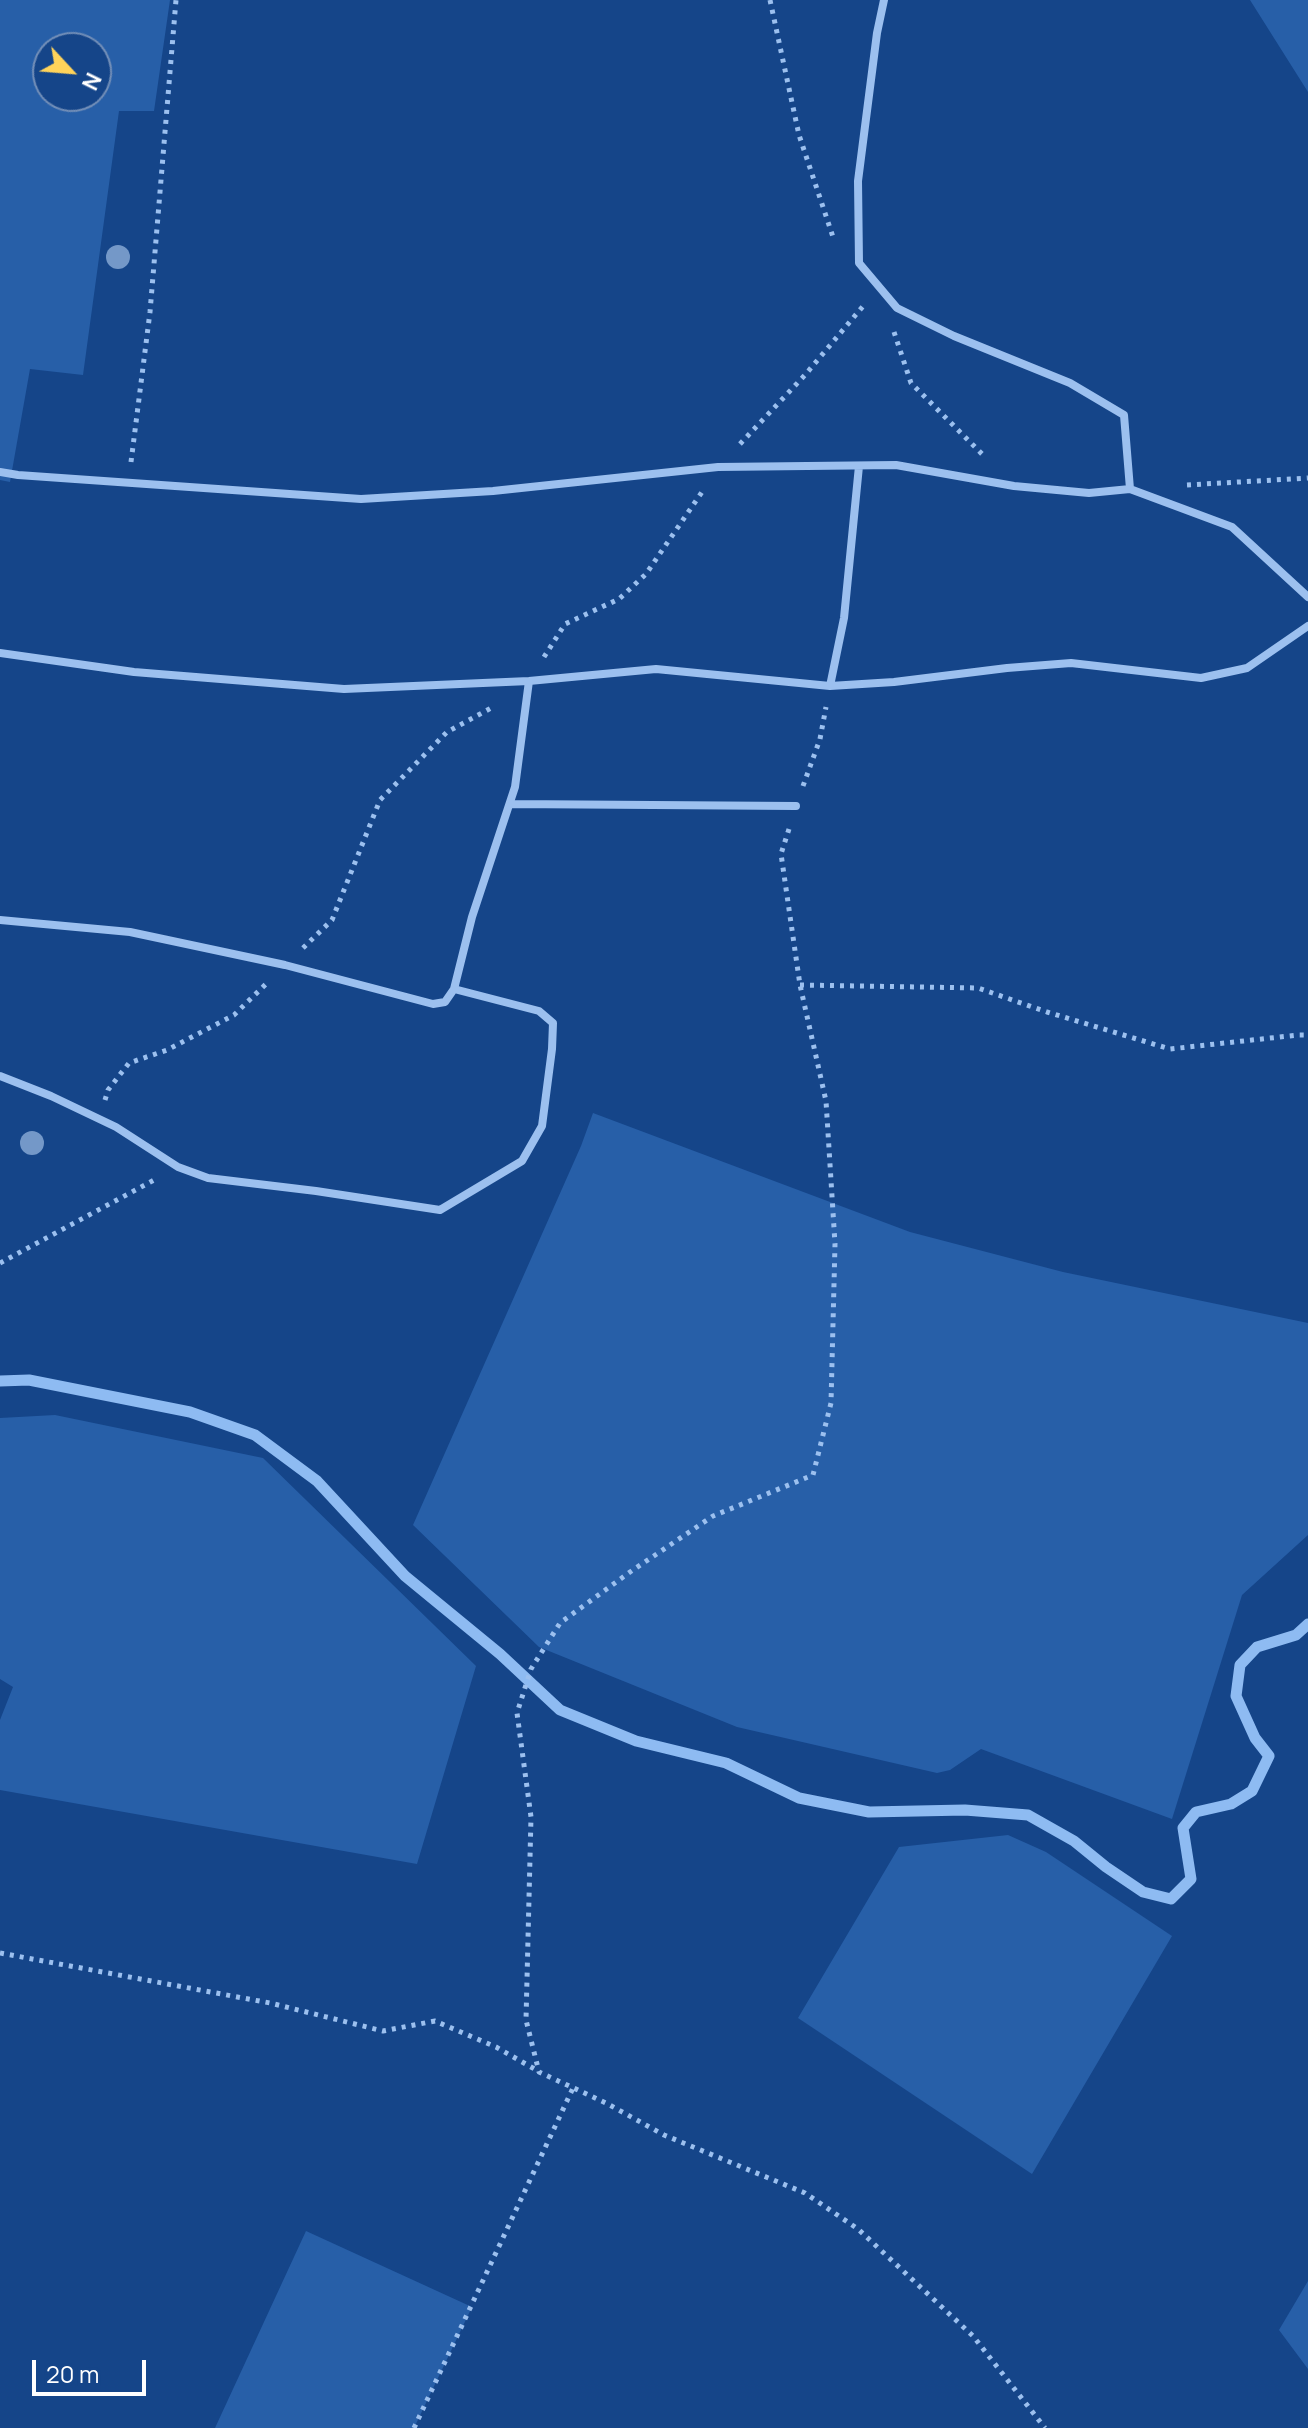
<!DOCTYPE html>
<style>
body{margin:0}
#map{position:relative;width:1308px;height:2428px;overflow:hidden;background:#154589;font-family:Manrope,sans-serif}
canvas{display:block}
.north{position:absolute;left:32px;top:32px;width:80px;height:80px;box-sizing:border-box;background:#154589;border:2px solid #738fb8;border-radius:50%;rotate:116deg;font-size:22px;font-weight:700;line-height:32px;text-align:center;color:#fff}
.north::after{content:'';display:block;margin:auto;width:28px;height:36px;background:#ffd35a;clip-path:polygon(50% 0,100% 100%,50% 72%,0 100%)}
.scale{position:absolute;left:32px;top:2360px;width:114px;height:36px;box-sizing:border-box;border:4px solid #fff;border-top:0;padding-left:10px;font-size:24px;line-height:28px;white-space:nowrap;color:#fff;-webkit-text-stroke:6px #154589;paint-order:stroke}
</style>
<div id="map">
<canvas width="1308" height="2428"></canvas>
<div class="north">N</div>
<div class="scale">20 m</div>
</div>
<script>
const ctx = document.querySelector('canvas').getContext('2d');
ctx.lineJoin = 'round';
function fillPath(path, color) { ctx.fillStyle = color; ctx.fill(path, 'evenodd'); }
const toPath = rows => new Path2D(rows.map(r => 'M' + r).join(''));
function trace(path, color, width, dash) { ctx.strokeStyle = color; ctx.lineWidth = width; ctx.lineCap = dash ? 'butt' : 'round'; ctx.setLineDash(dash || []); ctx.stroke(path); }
fillPath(toPath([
 [0,0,170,0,154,111,119,111,83,375,30,369,10,482,0,480],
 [48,48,96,48,96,96,48,96],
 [1250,0,1308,0,1308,92],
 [593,1113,910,1232,1063,1272,1308,1323,1308,1535,1242,1595,1172,1819,981,1749,950,1770,937,1773,737,1727,539,1647,413,1525,581,1146],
 [55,1415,263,1458,476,1666,417,1864,0,1790,0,1720,13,1687,0,1679,0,1418],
 [1008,1835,1046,1852,1172,1936,1032,2174,798,2018,899,1847],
 [306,2231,472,2307,414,2428,215,2428],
 [1308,2281,1308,2369,1279,2330]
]), '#275fa8');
trace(toPath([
 [0,1381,29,1380,190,1412,255,1435,317,1481,405,1576,500,1654,560,1710,636,1741,726,1763,799,1798,869,1812,965,1810,1028,1815,1074,1841,1106,1867,1143,1892,1171,1899,1191,1879,1183,1828,1196,1812,1231,1804,1252,1791,1269,1756,1255,1738,1236,1696,1240,1665,1257,1647,1296,1635,1308,1624]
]), '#8ebbf2', 11);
trace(toPath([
 [770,0,799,135,833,237],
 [894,332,911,383,985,457],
 [740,444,805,375,864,305],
 [131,462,150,312,176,0],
 [1187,485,1308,478],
 [544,657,565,624,619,599,646,574,702,492],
 [803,786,820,739,826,707],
 [789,829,781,854,800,985,826,1101,835,1244,831,1403,813,1475,713,1516,630,1572,560,1623,531,1669,517,1713,531,1817,526,2020,539,2072,606,2103,664,2135,805,2193,858,2229,973,2336,1045,2428],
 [303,948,332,920,380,800,447,732,493,707],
 [800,985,978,988,1047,1012,1170,1049,1298,1035,1308,1035],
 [105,1100,108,1090,129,1063,167,1050,234,1015,267,983],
 [0,1263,154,1180],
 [0,1953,270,2003,383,2031,435,2021,496,2047,538,2071],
 [414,2428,573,2088]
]), '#9cc0ef', 5, [4, 6]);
trace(toPath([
 [884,0,877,33,858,181,859,263,897,308,954,336,1070,383,1124,415,1130,489],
 [0,472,18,475,361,499,493,491,718,467,896,465,1014,486,1089,493,1130,489,1232,527,1308,597],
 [0,653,134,672,344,689,529,681,656,669,830,686,894,682,1007,668,1071,663,1201,678,1247,668,1308,626],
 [830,686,844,618,859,466],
 [510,804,796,806],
 [0,920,130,932,285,965,433,1004,445,1002,454,989,472,917,515,787,529,681],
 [0,1076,51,1096,116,1127,178,1167,208,1178,316,1191,440,1210,522,1161,542,1126,552,1049,553,1023,539,1011,454,989]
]), '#9cc0ef', 8);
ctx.fillStyle = '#7498c8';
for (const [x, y] of [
 [118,257],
 [32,1143]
]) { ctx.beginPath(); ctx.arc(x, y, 12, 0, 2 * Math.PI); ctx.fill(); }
</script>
